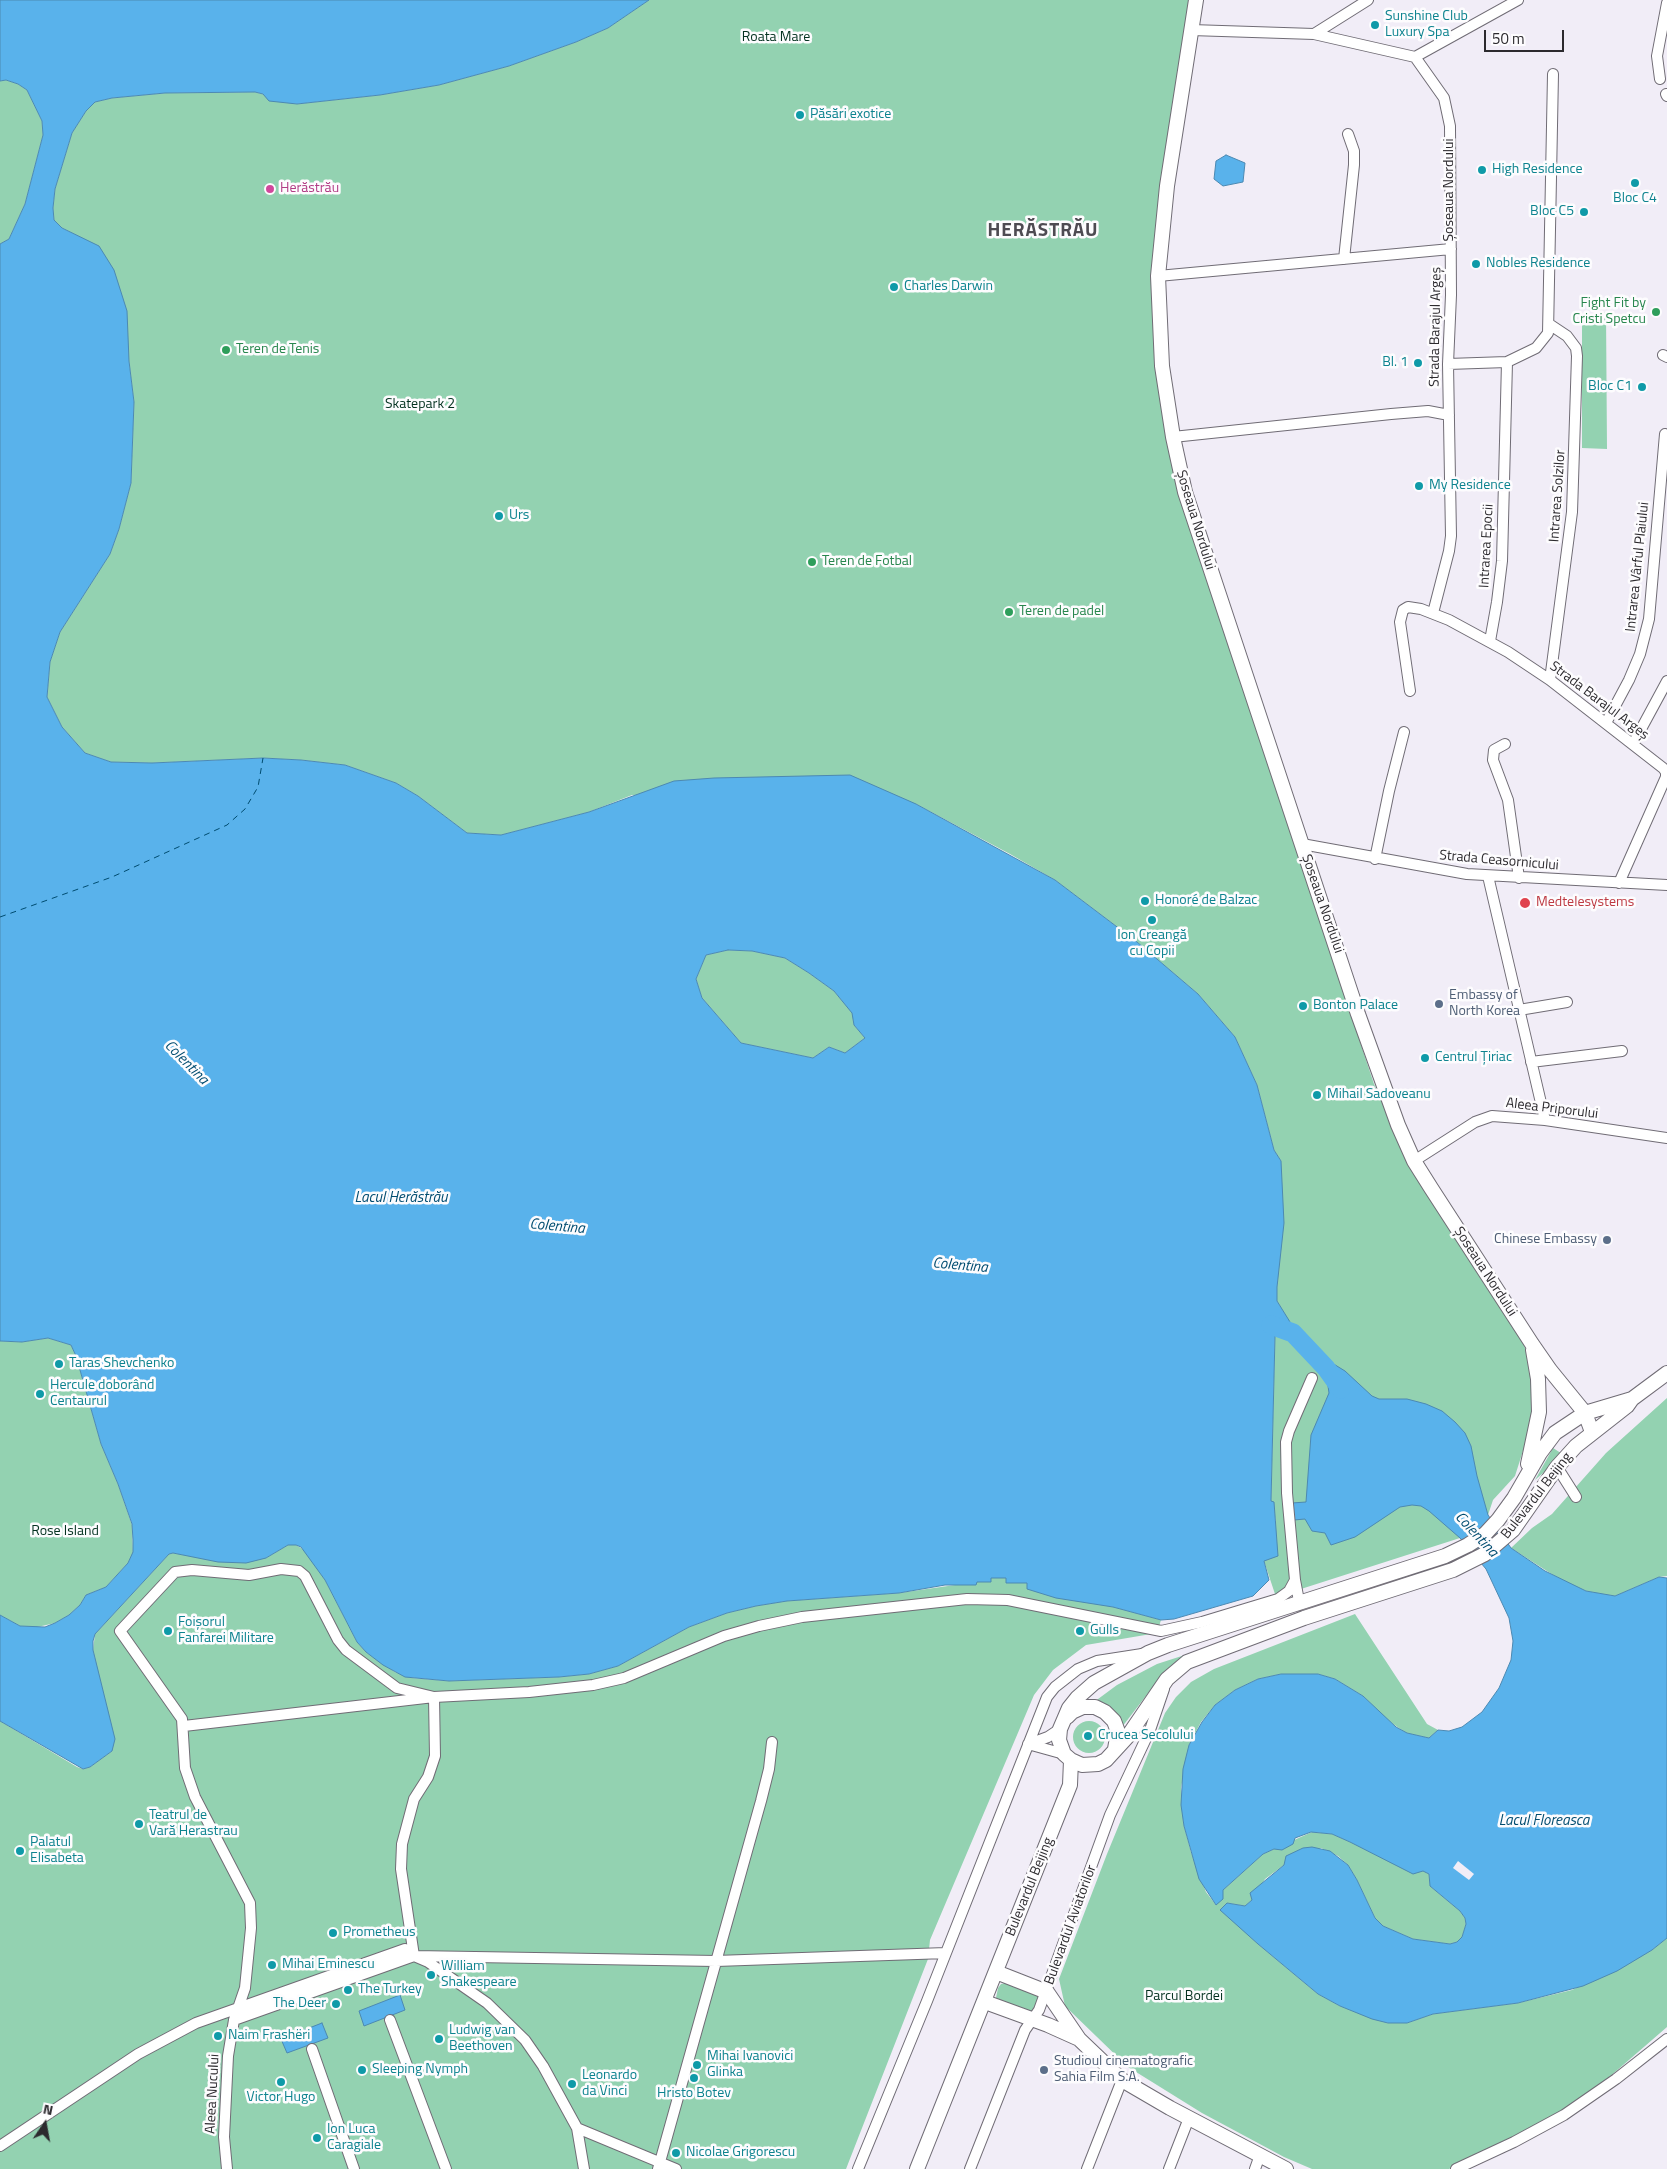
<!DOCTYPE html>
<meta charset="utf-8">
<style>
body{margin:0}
#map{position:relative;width:1667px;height:2169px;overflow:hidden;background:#f1edf7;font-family:"Titillium Web",sans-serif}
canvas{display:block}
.north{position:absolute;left:20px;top:2099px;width:50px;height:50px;-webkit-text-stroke:4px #fdfcfe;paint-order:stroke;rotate:12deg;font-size:14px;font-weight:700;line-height:20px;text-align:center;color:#2c2a2e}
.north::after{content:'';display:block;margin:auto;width:18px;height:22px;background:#2c2a2e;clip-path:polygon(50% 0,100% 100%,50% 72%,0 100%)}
.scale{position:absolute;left:1484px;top:30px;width:80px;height:22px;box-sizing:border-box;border:2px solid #2c2a2e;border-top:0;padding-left:6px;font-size:15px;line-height:18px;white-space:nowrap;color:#2c2a2e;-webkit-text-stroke:4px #fdfcfe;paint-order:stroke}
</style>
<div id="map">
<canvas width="1667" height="2169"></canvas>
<div class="north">N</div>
<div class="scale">50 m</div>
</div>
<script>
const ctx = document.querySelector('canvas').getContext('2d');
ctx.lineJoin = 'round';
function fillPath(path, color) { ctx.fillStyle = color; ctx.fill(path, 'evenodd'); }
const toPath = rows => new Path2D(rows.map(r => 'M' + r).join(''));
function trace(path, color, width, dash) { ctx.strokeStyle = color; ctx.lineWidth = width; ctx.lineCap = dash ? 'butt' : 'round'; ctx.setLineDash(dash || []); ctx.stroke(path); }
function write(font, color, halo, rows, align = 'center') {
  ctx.font = font + ' "Titillium Web",sans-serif'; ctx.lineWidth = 5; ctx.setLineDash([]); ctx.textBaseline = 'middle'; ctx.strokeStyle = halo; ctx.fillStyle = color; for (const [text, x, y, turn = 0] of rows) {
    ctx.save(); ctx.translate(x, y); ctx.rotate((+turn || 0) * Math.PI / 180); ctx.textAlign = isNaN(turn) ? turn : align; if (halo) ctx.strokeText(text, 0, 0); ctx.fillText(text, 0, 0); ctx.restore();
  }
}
fillPath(toPath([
 [649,0,1193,0,1157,254,1178,489,1185,514,1374,1084,1413,1170,1524,1345,1531,1367,1533,1419,1515,1476,1493,1500,1488,1515,1460,1538,1276,1597,1264,1561,1274,1522,1276,1521,1271,1501,1275,1336,1281,1331,1285,1315,1277,1301,1277,1287,1281,1161,1274,1150,1257,1085,1235,1037,1198,994,1137,942,1055,880,1010,854,916,804,632,795,589,812,501,835,467,833,418,796,396,783,345,765,301,760,263,758,152,763,111,762,85,753,62,727,47,697,50,662,60,632,110,554,119,529,131,483,134,402,129,361,75,235,62,228,54,220,53,208,55,189,72,133,86,111,95,102,112,98,165,93,255,92,297,104,380,95,439,85,509,66,576,42,608,28],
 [6,80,18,84,27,90,42,121,43,135,25,204,9,239,0,244,0,81],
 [1606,312,1607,449,1582,448,1582,323],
 [728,950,752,951,785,958,809,973,834,991,853,1013,854,1025,865,1038,845,1053,829,1047,813,1058,741,1043,702,998,696,979,706,955],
 [48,1338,71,1345,76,1356,101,1444,118,1484,132,1525,133,1553,128,1563,106,1587,86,1595,80,1605,69,1615,55,1623,33,1628,20,1626,0,1615,0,1341,22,1342],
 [1667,1398,1667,1576,1659,1577,1615,1596,1605,1595,1586,1591,1564,1582,1511,1548,1532,1528,1552,1514,1606,1453],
 [1553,1448,1564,1455,1535,1480],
 [288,1545,296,1545,306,1551,325,1580,357,1642,366,1652,395,1672,413,1678,449,1681,559,1677,589,1674,618,1666,689,1627,727,1613,756,1606,786,1601,899,1593,976,1582,991,1578,1006,1578,1007,1583,1027,1583,1161,1620,1157,1633,1086,1645,1053,1670,1034,1695,930,1940,928,1959,846,2169,0,2169,0,1721,77,1767,83,1769,90,1767,112,1751,93,1650,95,1634,169,1554,173,1553,187,1555,266,1558],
 [1355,1614,1427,1724,1438,1730,1429,1738,1406,1733,1386,1719,1363,1696,1335,1679,1318,1674,1281,1674,1258,1679,1235,1690,1215,1705,1201,1722,1189,1745,1181,1788,1184,1826,1191,1852,1206,1892,1216,1905,1223,1890,1263,1854,1312,1832,1332,1834,1367,1849,1395,1864,1423,1870,1429,1874,1430,1886,1460,1911,1465,1918,1466,1924,1462,1937,1457,1942,1450,1944,1413,1939,1383,1926,1375,1918,1357,1880,1348,1865,1338,1856,1321,1848,1284,1865,1265,1879,1252,1900,1245,1906,1227,1903,1249,1935,1258,1944,1318,1994,1340,2006,1388,2023,1407,2023,1433,2014,1518,2003,1572,1990,1652,1950,1667,1938,1667,2027,1600,2085,1551,2119,1449,2169,1312,2169,1284,2157,1202,2113,1128,2067,1065,2006,1059,1979,1107,1854,1165,1713,1176,1697,1191,1682,1214,1669],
 [1191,1653,1162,1675,1122,1727,1094,1702,1117,1685,1157,1664],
 '1073 1737a16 16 0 1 1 32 0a16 16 0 1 1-32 0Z',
 [1006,1983,1038,1996,1038,2000,1033,2011,1027,2011,996,1998,998,1988,1001,1984]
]), '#93d2b1');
const water = toPath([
 [0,0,649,0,608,28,576,42,509,66,439,85,380,95,297,104,269,101,263,94,255,92,165,93,112,98,95,102,86,111,72,133,55,189,53,208,54,220,62,228,99,246,114,270,127,311,129,361,134,402,131,483,119,529,110,554,60,632,50,662,47,697,62,727,85,753,111,762,152,763,263,758,301,760,345,765,396,783,418,796,467,833,501,835,589,812,674,781,714,778,850,775,916,804,1055,880,1137,942,1198,994,1235,1037,1257,1085,1274,1150,1281,1161,1284,1223,1277,1287,1277,1301,1295,1330,1291,1336,1281,1331,1275,1336,1271,1501,1274,1502,1278,1556,1264,1561,1269,1580,1253,1596,1174,1619,1161,1620,1113,1607,1056,1598,1027,1589,1027,1583,1006,1583,1006,1578,991,1578,991,1582,977,1582,976,1585,945,1585,899,1593,787,1601,756,1606,727,1613,689,1627,618,1666,589,1674,559,1677,449,1681,405,1677,383,1665,366,1652,357,1642,325,1580,301,1547,296,1545,288,1545,266,1558,246,1563,218,1562,173,1553,169,1554,95,1634,93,1641,93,1650,115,1739,112,1751,90,1767,83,1769,0,1721,0,1615,20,1626,45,1627,55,1623,69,1615,80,1605,86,1595,106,1587,128,1563,133,1552,133,1540,132,1524,118,1484,101,1444,76,1356,71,1345,48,1338,22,1342,0,1341,0,244,9,239,25,204,43,135,42,121,27,90,18,84,6,80,0,81,0,0],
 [728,950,752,951,785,958,809,973,834,991,852,1013,854,1025,865,1038,845,1053,829,1047,813,1058,741,1043,702,998,696,979,706,955,728,950],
 [1226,155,1245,163,1243,182,1223,186,1214,179,1216,161,1226,155],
 [1332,1363,1345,1371,1372,1396,1379,1399,1407,1399,1426,1404,1442,1411,1455,1422,1465,1433,1471,1446,1477,1476,1488,1515,1511,1548,1545,1571,1586,1591,1615,1596,1659,1577,1667,1578,1667,1938,1652,1950,1617,1971,1583,1986,1518,2003,1433,2014,1407,2023,1388,2023,1372,2019,1340,2006,1318,1994,1258,1944,1220,1910,1227,1903,1245,1906,1252,1900,1250,1893,1284,1865,1286,1856,1303,1848,1312,1847,1330,1851,1348,1865,1357,1880,1375,1918,1383,1926,1413,1939,1450,1944,1457,1942,1462,1937,1466,1924,1465,1918,1460,1911,1430,1886,1429,1874,1423,1871,1413,1874,1350,1842,1332,1834,1311,1832,1295,1838,1293,1844,1282,1850,1274,1849,1263,1854,1223,1890,1223,1899,1216,1905,1199,1879,1184,1826,1181,1805,1183,1769,1189,1745,1202,1722,1215,1705,1235,1690,1258,1679,1281,1674,1318,1674,1335,1679,1363,1696,1396,1727,1407,1733,1429,1738,1438,1730,1449,1731,1462,1727,1482,1712,1499,1688,1511,1660,1513,1641,1509,1618,1486,1569,1460,1538,1429,1511,1421,1506,1412,1505,1400,1507,1355,1537,1331,1545,1325,1533,1312,1531,1305,1519,1294,1520,1292,1503,1306,1502,1311,1435,1329,1393,1327,1379,1323,1371,1332,1363],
 [400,1995,405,2010,364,2026,359,2011,400,1995],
 [322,2023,328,2038,287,2053,281,2039,322,2023]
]);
fillPath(water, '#59b2eb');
trace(water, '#4c89b2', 1);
fillPath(toPath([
 [1458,1861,1474,1874,1469,1880,1453,1868]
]), '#f1edf7');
trace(toPath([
 [1271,1325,1293,1333,1326,1368,1341,1389]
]), '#59b2eb', 19);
trace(toPath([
 [0,917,112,877,227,825,245,809,258,787,263,758]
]), '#004c70', 1, [6, 5]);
const street = toPath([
 [1191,30,1314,34,1415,57,1444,98,1450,126,1451,295,1448,364,1451,536,1449,551,1433,613],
 [1314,34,1368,0],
 [1415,57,1518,0],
 [1660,79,1657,56,1667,3],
 [1666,94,1667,96],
 [1344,259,1354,165,1354,151,1348,134],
 [1158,276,1451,249],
 [1549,324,1567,336,1576,348,1577,356,1572,512,1550,680],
 [1663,355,1667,357],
 [1448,364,1507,362,1536,348,1548,333,1553,74],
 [1173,437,1391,414,1428,411,1449,415],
 [1490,641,1497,602,1502,561,1507,362],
 [1410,691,1400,622,1403,610,1408,607,1421,609,1449,620,1508,652,1550,680,1663,768,1666,772,1666,777,1619,883],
 [1606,723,1629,680,1640,654,1649,619,1665,434],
 [1505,744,1494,750,1493,760,1508,800,1519,878],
 [1633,744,1667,681],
 [1302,844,1467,874,1667,885],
 [1375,859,1389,791,1404,732],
 [1488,876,1545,1120],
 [1519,1010,1567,1002],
 [1531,1062,1622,1051],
 [1414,1161,1475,1122,1492,1116,1545,1120,1667,1138],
 [1557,1467,1576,1497],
 [1299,1601,1295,1580,1287,1493,1286,1442,1289,1431,1312,1378],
 [184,1726,434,1697,435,1756,428,1777,414,1799,402,1844,401,1869,414,1956],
 [1028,1744,1064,1754],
 [1029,1744,1048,1737,1060,1729],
 [234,2020,414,1956,716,1961,946,1953],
 [390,2020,446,2169],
 [312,2049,354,2169],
 [577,2128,676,2169],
 [0,2146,138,2054,196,2023,405,1949,414,1956,428,1962,487,2003,525,2040,543,2066,577,2128,584,2169],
 [227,2169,224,2137,228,2056,234,2020,245,1988,251,1928,250,1903,195,1797,185,1768,182,1719,120,1631,175,1572,192,1570,249,1575,281,1569,299,1571,305,1576,338,1640,346,1650,397,1688,434,1697,529,1692,593,1685,624,1678,724,1636,759,1626,802,1617,967,1599,1008,1600,1161,1631,1202,1622,1278,1599,1289,1591,1295,1580],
 [658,2169,761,1801,769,1769,772,1742],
 [858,2169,927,2001,1047,1697,1055,1687,1078,1669,1097,1661,1142,1654],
 [970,2169,1025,2030,1039,2010,1110,1815,1150,1730,1164,1689],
 [1087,2169,1122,2080],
 [1169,2169,1189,2118],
 [1255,2169,1260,2155],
 [1456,2169,1514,2142,1564,2115,1616,2079,1667,2039]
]);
const secondary = toPath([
 [1196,0,1167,186,1158,276,1162,366,1173,437,1185,492,1358,1014,1398,1125,1414,1161,1431,1188,1532,1344,1550,1370,1585,1413,1592,1432],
 [1632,1399,1585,1413,1555,1433,1540,1453,1514,1498,1498,1520,1485,1534,1468,1545,1445,1556,1168,1645,1148,1653,1094,1683,1077,1698,1069,1708,1060,1729,1059,1740,1064,1754,1071,1760,1082,1765,1098,1764,1106,1760,1128,1736,1167,1679,1187,1662,1304,1618,1453,1570,1485,1554,1513,1530,1557,1467,1576,1446,1627,1406,1632,1399,1667,1373],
 [1528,1464,1539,1412,1538,1379,1533,1350],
 [1067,1717,1072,1712,1083,1707,1095,1707,1105,1712,1114,1721,1118,1732,1115,1749],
 [996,1972,1047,1992,1079,2039,1122,2080,1170,2108,1286,2169],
 [985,2002,1048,2025,1077,2038],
 [917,2169,1070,1785,1071,1760]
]);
trace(street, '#706c75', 12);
trace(secondary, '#706c75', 16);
trace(street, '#fff', 10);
trace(secondary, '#fff', 14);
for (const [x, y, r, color] of [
 [1375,25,5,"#0f9aa8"],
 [800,115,5,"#0f9aa8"],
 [1482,170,5,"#0f9aa8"],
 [1635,183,5,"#0f9aa8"],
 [270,189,5,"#d1479c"],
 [1584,212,5,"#0f9aa8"],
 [1476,264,5,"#0f9aa8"],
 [894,287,5,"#0f9aa8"],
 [1656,312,5,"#2e9e5b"],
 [226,350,5,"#2e9e5b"],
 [1418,363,5,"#0f9aa8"],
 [1642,387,5,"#0f9aa8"],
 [1419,486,5,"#0f9aa8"],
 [499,516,5,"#0f9aa8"],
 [812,562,5,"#2e9e5b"],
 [1009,612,5,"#2e9e5b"],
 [1145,901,5,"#0f9aa8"],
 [1525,903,6,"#e0444e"],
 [1152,920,5,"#0f9aa8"],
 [1439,1004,5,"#5c6f8a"],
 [1303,1006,5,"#0f9aa8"],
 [1425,1058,5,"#0f9aa8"],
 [1317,1095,5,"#0f9aa8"],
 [1607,1240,5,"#5c6f8a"],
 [59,1364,5,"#0f9aa8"],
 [40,1394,5,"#0f9aa8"],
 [168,1631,5,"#0f9aa8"],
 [1080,1631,5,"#0f9aa8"],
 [1088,1736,5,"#0f9aa8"],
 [139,1824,5,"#0f9aa8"],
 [20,1851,5,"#0f9aa8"],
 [333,1933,5,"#0f9aa8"],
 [272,1965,5,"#0f9aa8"],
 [431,1975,5,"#0f9aa8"],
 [348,1990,5,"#0f9aa8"],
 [336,2004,5,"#0f9aa8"],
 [218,2036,5,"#0f9aa8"],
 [439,2039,5,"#0f9aa8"],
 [697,2065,5,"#0f9aa8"],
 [362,2070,5,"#0f9aa8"],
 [1044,2070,5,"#5c6f8a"],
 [694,2078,5,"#0f9aa8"],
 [281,2082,5,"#0f9aa8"],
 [572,2084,5,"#0f9aa8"],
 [317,2138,5,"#0f9aa8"],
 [676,2153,5,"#0f9aa8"]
]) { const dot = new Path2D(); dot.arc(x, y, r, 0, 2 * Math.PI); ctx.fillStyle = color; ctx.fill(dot); trace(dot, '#fdfcfe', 2); }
write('14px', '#0d838f', '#fdfcfe', [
 ["Sunshine Club",1385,17],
 ["Luxury Spa",1385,33],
 ["Păsări exotice",810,115],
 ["High Residence",1492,170],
 ["Bloc C4",1635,199,"center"],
 ["Bloc C5",1574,212,"right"],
 ["Nobles Residence",1486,264],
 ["Charles Darwin",904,287],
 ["Bl. 1",1408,363,"right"],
 ["Bloc C1",1632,387,"right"],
 ["My Residence",1429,486],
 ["Urs",509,516],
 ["Honoré de Balzac",1155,901],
 ["Ion Creangă",1152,936,"center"],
 ["cu Copii",1152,952,"center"],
 ["Bonton Palace",1313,1006],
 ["Centrul Țiriac",1435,1058],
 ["Mihail Sadoveanu",1327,1095],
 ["Taras Shevchenko",69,1364],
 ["Hercule doborând",50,1386],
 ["Centaurul",50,1402],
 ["Foișorul",178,1623],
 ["Fanfarei Militare",178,1639],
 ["Gulls",1090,1631],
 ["Crucea Secolului",1098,1736],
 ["Teatrul de",149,1816],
 ["Vară Herastrau",149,1832],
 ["Palatul",30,1843],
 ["Elisabeta",30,1859],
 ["Prometheus",343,1933],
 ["Mihai Eminescu",282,1965],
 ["William",441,1967],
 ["Shakespeare",441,1983],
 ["The Turkey",358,1990],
 ["The Deer",326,2004,"right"],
 ["Ludwig van",449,2031],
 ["Beethoven",449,2047],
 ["Naim Frashëri",228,2036],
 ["Mihai Ivanovici",707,2057],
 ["Glinka",707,2073],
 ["Sleeping Nymph",372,2070],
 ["Leonardo",582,2076],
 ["da Vinci",582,2092],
 ["Hristo Botev",694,2094,"center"],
 ["Victor Hugo",281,2098,"center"],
 ["Ion Luca",327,2130],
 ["Caragiale",327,2146],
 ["Nicolae Grigorescu",686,2153]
], 'left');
write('14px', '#043220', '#fdfcfe', [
 ["Roata Mare",776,38],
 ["Skatepark 2",420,405],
 ["Rose Island",65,1532],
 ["Parcul Bordei",1184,1997]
]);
write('14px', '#b23c85', '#fdfcfe', [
 ["Herăstrău",280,189]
], 'left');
write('14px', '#2c2a2e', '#fdfcfe', [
 ["Șoseaua Nordului",1450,190,-90],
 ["Strada Barajul Argeș",1436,327,-89],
 ["Intrarea Solzilor",1558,496,-86],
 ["Șoseaua Nordului",1195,520,73],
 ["Intrarea Epocii",1487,546,-87],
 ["Intrarea Vârful Plaiului",1638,567,-84],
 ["Strada Barajul Argeș",1599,701,37],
 ["Strada Ceasornicului",1499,861,5],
 ["Șoseaua Nordului",1322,904,71],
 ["Aleea Priporului",1552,1109,7],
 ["Șoseaua Nordului",1485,1272,57],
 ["Bulevardul Beijing",1537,1496,-52],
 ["Bulevardul Beijing",1030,1887,-68],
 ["Bulevardul Aviatorilor",1071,1925,-70],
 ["Aleea Nucului",213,2094,-87]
]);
write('14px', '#27864d', '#fdfcfe', [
 ["Fight Fit by",1646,304,"right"],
 ["Cristi Spetcu",1646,320,"right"],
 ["Teren de Tenis",236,350],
 ["Teren de Fotbal",822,562],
 ["Teren de padel",1019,612]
], 'left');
write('14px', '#be3a42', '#fdfcfe', [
 ["Medtelesystems",1536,903]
], 'left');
write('14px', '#4e5e75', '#fdfcfe', [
 ["Embassy of",1449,996],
 ["North Korea",1449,1012],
 ["Chinese Embassy",1597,1240,"right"],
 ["Studioul cinematografic",1054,2062],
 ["Sahia Film S.A.",1054,2078]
], 'left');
write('italic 15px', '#004c70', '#fdfcfe', [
 ["Colentina",186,1063,45],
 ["Lacul Herăstrău",401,1198],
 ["Colentina",557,1227,5],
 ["Colentina",960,1266,5],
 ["Colentina",1476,1535,47],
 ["Lacul Floreasca",1544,1821]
]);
ctx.letterSpacing = '1px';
write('bold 19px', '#4e4b52', '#fdfcfe', [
 ["HERĂSTRĂU",1043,231]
]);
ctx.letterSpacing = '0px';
</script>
